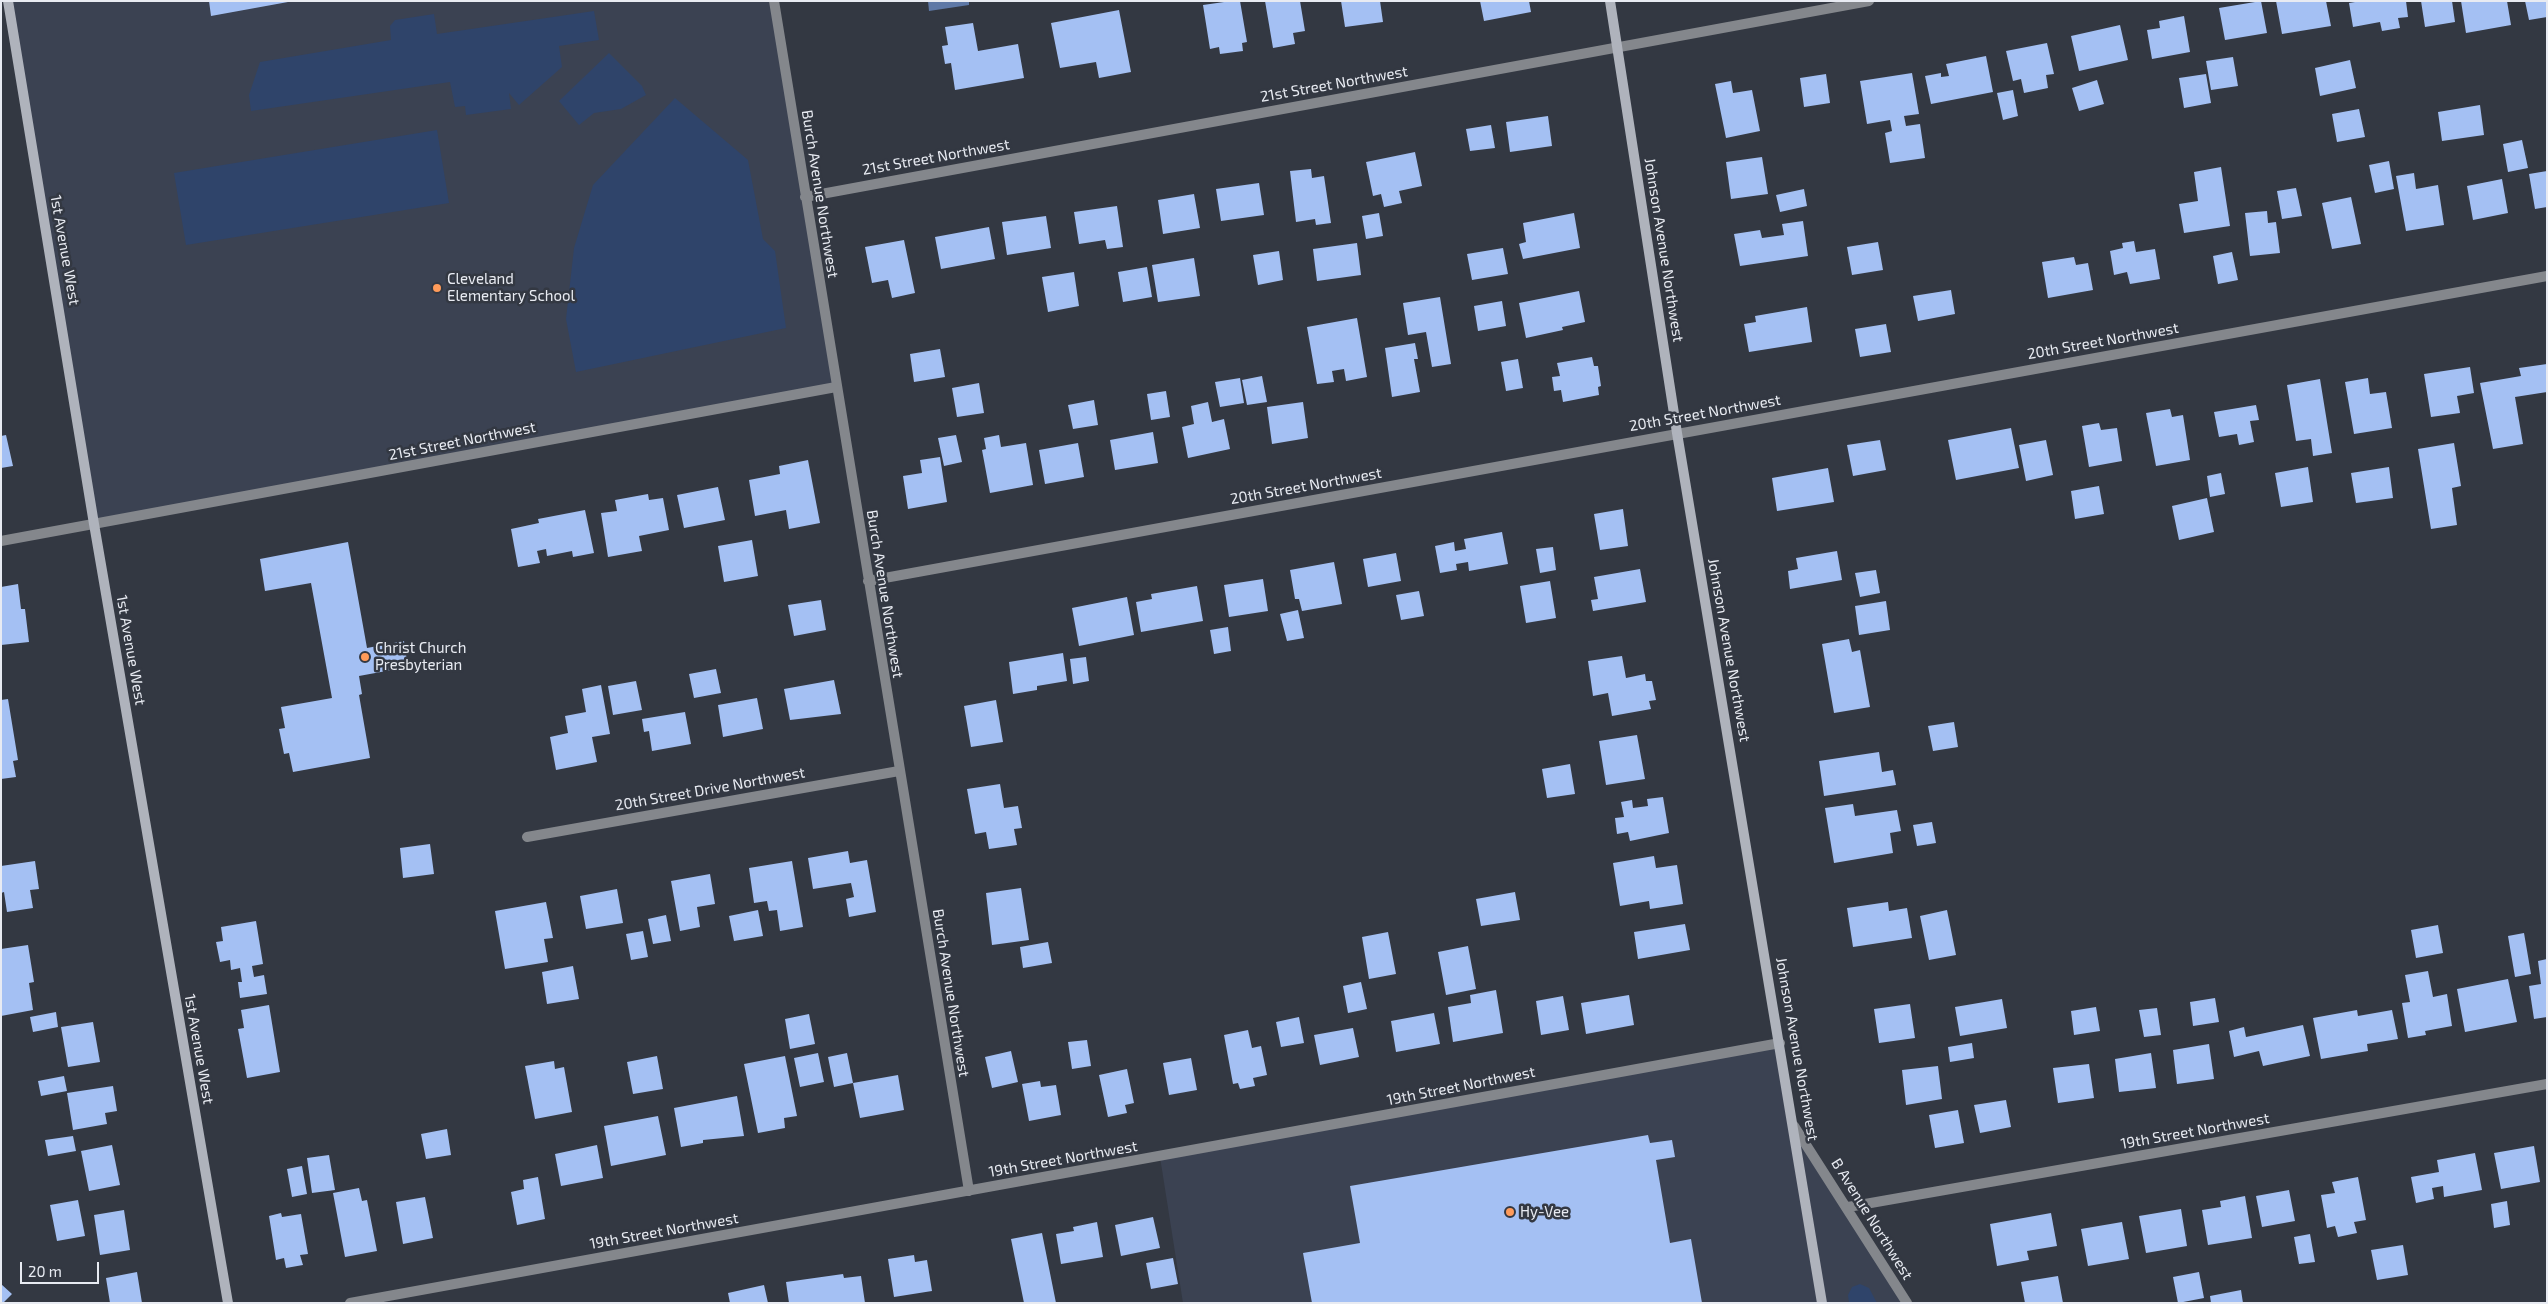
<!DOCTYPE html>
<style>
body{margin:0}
#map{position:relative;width:2548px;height:1304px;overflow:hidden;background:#333842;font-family:"Exo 2",sans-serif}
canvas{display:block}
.frame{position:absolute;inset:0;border:2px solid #e8ebf2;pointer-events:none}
.scale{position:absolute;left:20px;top:1262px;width:79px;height:22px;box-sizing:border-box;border:2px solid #e8ebf2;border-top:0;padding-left:6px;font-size:15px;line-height:18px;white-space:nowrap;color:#e8ebf2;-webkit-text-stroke:4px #333842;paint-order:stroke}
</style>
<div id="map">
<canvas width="2548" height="1304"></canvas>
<div class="frame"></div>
<div class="scale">20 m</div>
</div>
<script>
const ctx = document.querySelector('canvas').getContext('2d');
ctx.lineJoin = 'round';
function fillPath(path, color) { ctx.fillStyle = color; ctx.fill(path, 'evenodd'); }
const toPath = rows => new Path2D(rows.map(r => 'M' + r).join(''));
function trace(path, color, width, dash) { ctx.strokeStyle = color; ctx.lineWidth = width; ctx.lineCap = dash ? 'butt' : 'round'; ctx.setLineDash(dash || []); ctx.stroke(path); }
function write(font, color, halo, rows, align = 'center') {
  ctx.font = font + ' "Exo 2",sans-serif'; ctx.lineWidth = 5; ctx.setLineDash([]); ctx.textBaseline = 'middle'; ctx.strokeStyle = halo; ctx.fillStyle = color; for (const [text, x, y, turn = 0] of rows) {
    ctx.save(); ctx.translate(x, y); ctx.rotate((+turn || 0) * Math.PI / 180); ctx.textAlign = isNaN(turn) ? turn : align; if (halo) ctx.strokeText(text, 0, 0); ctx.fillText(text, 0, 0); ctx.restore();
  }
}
fillPath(toPath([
 [7,1,774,1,836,387,94,524],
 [1780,1043,1794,1126,1907,1303,1183,1303,1160,1157]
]), '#3b4252');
fillPath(toPath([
 [594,11,599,40,559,46,562,67,519,105,509,93,511,109,466,115,465,106,455,107,450,82,251,111,249,95,260,62,391,40,390,26,395,20,434,14,437,34],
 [609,53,642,86,646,95,621,109,594,113,579,125,559,101],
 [675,98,748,160,763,239,775,251,786,328,576,372,566,319,574,248,593,185],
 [437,130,449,203,186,245,174,173],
 [1860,1284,1869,1288,1877,1303,1849,1303,1848,1295,1852,1287]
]), '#2f446a');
fillPath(toPath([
 [928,1,969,1,969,5,929,11]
]), '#5e78a6');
fillPath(toPath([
 [209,1,288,1,288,2,211,16],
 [1231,1,1240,1,1247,42,1242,43,1243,51,1220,54,1219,47,1210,49,1203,5],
 [1265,1,1300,1,1305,31,1293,33,1295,44,1273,48],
 [1341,1,1380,1,1383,22,1345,27],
 [1480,1,1529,1,1531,12,1484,21],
 [2261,1,2267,33,2225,40,2219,8],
 [2276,1,2326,1,2331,26,2282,34],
 [2361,1,2406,1,2408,17,2398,18,2400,28,2382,31,2380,22,2353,27,2349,3],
 [2421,1,2452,1,2455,22,2425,27],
 [2461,1,2507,1,2511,25,2466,33],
 [2525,1,2547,1,2547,17,2529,20],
 [1119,10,1131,72,1099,78,1096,62,1060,68,1051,23],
 [2184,16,2190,52,2152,59,2147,30,2160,28,2159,21],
 [973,23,978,51,1018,44,1024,78,955,90,951,63,945,64,942,46,948,45,945,27],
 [2120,25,2128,60,2079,71,2071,36],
 [2047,43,2054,74,2046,75,2048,88,2024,93,2021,79,2013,81,2006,51],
 [1986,56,1993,92,1931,104,1925,76,1941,73,1941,77,1949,76,1946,64],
 [2233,57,2238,86,2211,90,2206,61],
 [2350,60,2356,88,2320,96,2315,68],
 [1912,73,1919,114,1904,116,1906,126,1920,124,1925,158,1890,163,1885,133,1892,131,1890,120,1867,124,1860,81],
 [1826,74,1830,103,1804,107,1800,78],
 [2206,74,2211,103,2184,108,2179,78],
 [2097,80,2104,104,2079,111,2072,88],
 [1731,81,1733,93,1752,90,1760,131,1726,138,1715,84],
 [2013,90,2018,116,2003,120,1997,93],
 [2480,105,2484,135,2442,141,2438,112],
 [2359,109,2365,137,2337,142,2332,114],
 [1548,116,1552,146,1510,152,1506,122],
 [1491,125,1495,148,1470,151,1466,129],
 [2522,140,2528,168,2508,172,2503,144],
 [1415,152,1422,186,1399,191,1402,203,1384,207,1381,194,1373,196,1366,162],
 [1762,157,1768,194,1731,199,1726,162],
 [2389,161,2394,189,2375,193,2369,165],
 [2221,167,2230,226,2184,233,2179,204,2198,201,2194,172],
 [1311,169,1312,178,1324,176,1331,223,1316,225,1315,219,1296,222,1290,171],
 [2547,171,2547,207,2535,209,2529,174],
 [2414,173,2416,189,2438,185,2444,225,2406,231,2396,176],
 [2502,179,2508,213,2473,220,2467,186],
 [1259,183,1264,215,1221,221,1216,189],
 [2296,188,2302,216,2282,219,2277,191],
 [1804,189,1807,206,1780,212,1776,195],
 [1194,194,1200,228,1163,234,1158,200],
 [2351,197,2361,244,2332,249,2322,203],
 [1117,206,1123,247,1107,249,1105,240,1079,244,1074,212],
 [2267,211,2268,223,2276,222,2280,253,2250,256,2245,213],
 [1379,213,1383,236,1366,239,1362,216],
 [1574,213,1580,248,1523,259,1519,244,1526,242,1523,223],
 [1046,216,1051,248,1007,255,1002,222],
 [1803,221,1808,256,1740,266,1734,234,1760,230,1762,238,1784,235,1782,224],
 [989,227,995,259,941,269,935,237],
 [904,240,915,293,892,298,888,280,872,283,865,247],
 [2134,241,2136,252,2155,249,2160,279,2130,284,2127,272,2114,275,2110,251,2123,248,2122,243],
 [1878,242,1883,270,1852,275,1847,247],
 [1357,243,1361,275,1317,281,1313,249],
 [1503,248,1508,274,1472,280,1467,254],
 [1279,251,1283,280,1258,285,1253,255],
 [2232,252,2238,280,2218,284,2213,256],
 [2074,257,2076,265,2088,263,2093,290,2048,298,2042,262],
 [1194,258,1200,296,1158,302,1152,265],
 [1147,267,1152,297,1123,302,1118,272],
 [1074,272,1079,306,1048,312,1042,277],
 [1951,290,1955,314,1918,321,1913,296],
 [1579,291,1585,322,1562,327,1563,330,1526,338,1519,303],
 [1440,297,1451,364,1432,367,1426,332,1408,335,1403,303],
 [1502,301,1506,326,1478,331,1474,306],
 [1807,307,1812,342,1749,352,1744,324,1756,322,1755,316],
 [1357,318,1367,377,1346,381,1344,369,1332,371,1334,382,1317,384,1307,327],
 [1886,324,1891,352,1860,357,1855,329],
 [1415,343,1418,359,1414,359,1420,392,1392,397,1385,348],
 [940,349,945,377,914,382,910,354],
 [1592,357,1594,366,1598,366,1601,386,1598,387,1599,395,1563,402,1561,390,1554,391,1552,377,1560,376,1557,363],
 [1518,359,1523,388,1506,391,1501,362],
 [2547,364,2547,392,2515,397,2523,444,2493,449,2480,383,2521,376,2519,368],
 [2470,367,2474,393,2457,396,2460,413,2431,417,2424,374],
 [1262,376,1267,402,1247,405,1242,380],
 [1240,378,1244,403,1220,407,1215,382],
 [2368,378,2370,394,2386,392,2392,428,2354,434,2345,382],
 [2320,379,2332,453,2313,456,2311,439,2296,441,2287,385],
 [979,383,984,413,957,417,952,388],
 [1166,391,1170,417,1151,420,1147,394],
 [1094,400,1098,425,1073,429,1068,405],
 [1208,402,1212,422,1224,419,1230,449,1188,458,1182,427,1194,424,1191,406],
 [1303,402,1308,438,1272,444,1267,407],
 [2256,405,2259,420,2250,421,2254,442,2239,445,2237,434,2219,437,2214,412],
 [2170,409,2172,417,2183,415,2190,460,2156,466,2146,413],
 [2099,423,2101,430,2117,428,2122,461,2089,467,2082,426],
 [2011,428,2019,468,1956,480,1948,440],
 [1153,432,1158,463,1115,470,1110,440],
 [6,435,13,466,1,468,1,436],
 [956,435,962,462,944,466,938,438],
 [999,435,1001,447,1026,443,1033,485,990,493,982,450,986,449,984,438],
 [1880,440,1886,470,1853,476,1847,445],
 [2046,440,2053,475,2026,481,2019,445],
 [1078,443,1084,477,1045,484,1039,450],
 [2454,443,2461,486,2452,488,2457,525,2431,529,2418,449],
 [940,457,947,502,908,509,903,476,922,473,920,460],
 [808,460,820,523,789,529,786,510,755,516,749,480,780,474,779,466],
 [2308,467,2313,502,2281,507,2275,473],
 [2389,467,2393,498,2356,503,2351,473],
 [1828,468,1834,502,1777,511,1772,478],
 [2221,473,2225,494,2210,497,2207,476],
 [2099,486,2104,514,2075,519,2071,491],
 [718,487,725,520,684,528,677,495],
 [648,494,649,500,663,498,669,530,639,536,642,551,608,557,601,513,617,511,615,500],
 [2207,498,2214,532,2179,540,2172,506],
 [1623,509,1628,546,1600,550,1594,514],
 [585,510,594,553,573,557,572,551,547,556,546,549,537,551,540,563,518,567,511,529,539,523,538,519],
 [1502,532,1508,564,1469,571,1468,562,1456,564,1457,570,1440,573,1435,546,1454,542,1455,551,1466,549,1464,539],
 [752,540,758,576,724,582,718,546],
 [348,542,367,648,404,641,408,667,359,676,362,694,359,695,370,758,293,772,289,753,284,754,279,729,285,728,281,707,332,698,311,583,265,591,260,559],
 [1553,547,1556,570,1540,573,1536,549],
 [1837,551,1842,580,1790,589,1788,571,1798,569,1796,558],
 [1396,553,1401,581,1368,587,1363,559],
 [1334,562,1342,604,1302,611,1299,599,1295,599,1290,570],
 [1640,569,1646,602,1593,611,1591,600,1598,599,1594,577],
 [1876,570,1880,593,1860,597,1855,573],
 [1263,579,1268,611,1229,617,1224,585],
 [1550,581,1556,618,1526,623,1520,586],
 [18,584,21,609,25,609,29,642,1,645,1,587],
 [1197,586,1203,621,1141,632,1136,602,1152,599,1151,594],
 [1419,591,1424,616,1401,620,1396,595],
 [1127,597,1134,635,1079,646,1072,608],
 [821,600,826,630,794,636,788,605],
 [1886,601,1890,630,1859,635,1855,606],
 [1298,610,1304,638,1287,641,1280,614],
 [1228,627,1231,651,1214,654,1210,630],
 [1849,639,1852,652,1860,650,1870,707,1834,713,1822,644],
 [1063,653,1067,681,1037,686,1037,690,1013,694,1009,662],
 [1622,656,1626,678,1645,674,1646,681,1652,681,1656,700,1649,701,1651,709,1612,716,1608,693,1593,696,1588,661],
 [1086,657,1089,681,1073,684,1070,659],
 [716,669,721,693,694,698,689,674],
 [834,680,841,714,790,720,784,689],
 [636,681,642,710,613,715,608,686],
 [601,685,610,734,592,737,597,762,556,770,550,737,568,733,565,716,586,712,582,689],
 [757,698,763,729,723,737,718,705],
 [8,699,18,760,13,761,16,777,1,779,1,700],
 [996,700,1003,742,971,747,964,706],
 [685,712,691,744,652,751,649,731,644,732,642,719],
 [1954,722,1958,747,1933,751,1928,726],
 [1637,735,1645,779,1606,785,1599,741],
 [1879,752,1882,772,1893,770,1896,785,1824,796,1819,761],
 [1570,764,1575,794,1547,798,1542,769],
 [1000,784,1004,808,1018,806,1022,828,1014,829,1017,845,989,849,986,832,975,834,967,789],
 [1663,797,1669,833,1630,841,1628,832,1617,834,1615,818,1624,817,1621,802,1632,800,1633,808,1648,806,1647,799],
 [1853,804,1855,816,1897,810,1901,831,1890,833,1893,853,1834,863,1825,808],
 [1932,822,1936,843,1917,846,1913,825],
 [430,844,434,874,403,878,400,848],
 [848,851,850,863,867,860,876,912,849,917,846,899,854,897,851,883,813,889,808,858],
 [1654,856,1656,868,1677,865,1683,904,1650,909,1649,901,1620,906,1613,863],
 [35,861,39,889,30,890,33,908,7,912,4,892,1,893,1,866],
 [792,861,803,927,780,931,777,910,769,911,767,901,754,903,749,868],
 [710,874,715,904,697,907,700,927,680,931,671,881],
 [1021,888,1029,940,992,945,986,893],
 [617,889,623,923,586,929,580,896],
 [1515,892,1520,920,1481,926,1476,899],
 [546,902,553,938,544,939,548,962,505,969,495,911],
 [1888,902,1889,911,1907,908,1912,938,1853,947,1847,908],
 [758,910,763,936,734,941,729,916],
 [1947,910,1956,955,1929,960,1920,916],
 [666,915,671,941,653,944,648,919],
 [256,921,263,964,252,966,254,977,264,975,267,994,240,998,238,982,242,982,240,968,231,970,230,960,220,962,216,942,223,941,221,927],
 [1685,924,1690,950,1638,959,1634,932],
 [2438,925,2443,953,2416,958,2411,930],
 [643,931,648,957,631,960,626,934],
 [1388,932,1396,974,1369,979,1362,937],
 [2524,933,2531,974,2515,977,2508,936],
 [1048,942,1052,963,1023,968,1020,947],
 [28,945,34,982,29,983,33,1010,1,1016,1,949],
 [1468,946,1476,989,1446,995,1438,952],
 [2547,959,2547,1017,2534,1019,2529,986,2541,984,2538,961],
 [573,966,579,999,547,1004,542,972],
 [2428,971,2433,997,2447,994,2452,1026,2425,1031,2426,1035,2408,1038,2402,1003,2410,1002,2405,975],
 [2508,979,2517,1022,2465,1032,2457,989],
 [1361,982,1367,1009,1348,1013,1343,986],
 [1496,990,1503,1033,1453,1042,1448,1007,1471,1003,1470,995],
 [1629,995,1634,1025,1586,1034,1581,1003],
 [1563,996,1569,1030,1541,1035,1536,1001],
 [2215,998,2219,1022,2193,1026,2190,1002],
 [2002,999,2007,1028,1960,1036,1955,1007],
 [1910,1004,1915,1038,1879,1043,1874,1009],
 [269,1005,280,1072,247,1078,238,1029,244,1028,241,1010],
 [2096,1007,2100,1031,2074,1035,2071,1011],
 [2157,1008,2161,1035,2144,1037,2139,1010],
 [2357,1010,2358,1016,2392,1010,2398,1039,2367,1044,2368,1051,2321,1059,2313,1018],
 [56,1012,58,1027,33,1032,30,1017],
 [1434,1013,1440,1044,1396,1052,1391,1021],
 [809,1014,815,1044,790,1049,785,1019],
 [1299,1017,1304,1043,1281,1047,1276,1022],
 [93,1022,100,1062,68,1067,61,1027],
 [2303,1025,2310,1056,2263,1066,2259,1051,2234,1057,2229,1031,2244,1027,2246,1037],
 [1353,1028,1359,1057,1320,1065,1314,1035],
 [1248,1030,1252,1048,1261,1046,1267,1075,1253,1078,1255,1086,1240,1089,1238,1083,1233,1084,1224,1035],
 [1087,1040,1091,1066,1072,1069,1068,1042],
 [1972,1043,1974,1058,1950,1062,1948,1047],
 [2209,1044,2214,1079,2177,1084,2173,1050],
 [1011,1051,1018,1082,992,1088,985,1057],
 [818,1053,824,1082,800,1087,794,1058],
 [847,1053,853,1083,834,1087,828,1057],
 [2151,1053,2156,1088,2119,1092,2115,1059],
 [657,1056,663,1089,633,1094,627,1062],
 [785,1056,797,1116,784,1118,785,1128,758,1133,744,1064],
 [1191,1058,1197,1090,1169,1095,1163,1063],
 [554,1061,555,1069,564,1067,572,1112,535,1119,525,1066],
 [2089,1064,2094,1098,2058,1103,2053,1068],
 [1938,1066,1942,1099,1906,1105,1902,1070],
 [1127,1069,1134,1103,1125,1105,1127,1113,1108,1117,1099,1075],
 [898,1075,904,1110,860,1118,853,1083],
 [64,1076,67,1091,41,1096,38,1081],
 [1040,1081,1041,1087,1056,1085,1061,1115,1029,1121,1022,1084],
 [113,1086,117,1111,105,1113,107,1124,73,1130,67,1093],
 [737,1096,744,1136,703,1140,703,1143,681,1147,674,1108],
 [2006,1100,2011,1127,1980,1133,1974,1105],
 [1958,1110,1964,1143,1935,1148,1929,1115],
 [658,1116,666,1155,611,1166,604,1126],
 [447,1129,451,1155,426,1159,421,1134],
 [1648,1135,1650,1143,1672,1140,1675,1157,1656,1160,1670,1243,1691,1239,1702,1303,1312,1303,1303,1253,1360,1243,1350,1186],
 [73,1136,76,1151,48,1156,45,1140],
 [112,1145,120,1185,89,1191,81,1151],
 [597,1145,603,1178,561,1186,555,1154],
 [2534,1146,2540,1182,2501,1189,2494,1153],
 [2475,1153,2482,1190,2444,1197,2443,1186,2432,1188,2434,1199,2416,1203,2411,1177,2439,1172,2437,1160],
 [329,1155,335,1190,312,1193,307,1158],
 [302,1166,307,1194,292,1197,287,1169],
 [538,1177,545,1219,517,1225,511,1192,524,1189,523,1180],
 [2358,1177,2366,1220,2354,1222,2357,1233,2338,1237,2335,1226,2327,1228,2321,1195,2335,1193,2332,1182],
 [359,1188,362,1201,367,1200,377,1251,345,1257,333,1193],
 [2289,1190,2295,1221,2262,1227,2256,1196],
 [2245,1196,2252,1238,2208,1245,2202,1210,2221,1207,2220,1201],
 [425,1197,433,1238,403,1244,396,1202],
 [78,1200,85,1236,57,1241,50,1205],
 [2507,1201,2510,1225,2494,1228,2491,1204],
 [2181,1209,2187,1246,2146,1253,2139,1216],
 [124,1210,130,1250,100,1255,94,1215],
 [281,1213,282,1217,301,1214,308,1254,300,1255,303,1265,286,1268,284,1258,276,1260,269,1216],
 [2051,1213,2057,1246,2027,1251,2029,1260,1997,1266,1990,1224],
 [1153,1217,1160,1248,1121,1256,1115,1225],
 [1097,1222,1103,1257,1061,1264,1056,1234,1074,1231,1073,1227],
 [2122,1222,2129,1259,2088,1266,2081,1229],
 [1042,1233,1056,1303,1024,1303,1011,1239],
 [2310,1234,2315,1262,2299,1264,2294,1237],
 [2403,1245,2408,1275,2377,1280,2371,1250],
 [914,1255,915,1262,927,1260,932,1291,894,1297,888,1259],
 [1173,1258,1178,1284,1151,1289,1146,1263],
 [137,1272,142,1303,110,1303,106,1278],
 [2199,1272,2204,1298,2178,1303,2173,1277],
 [843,1274,844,1278,861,1276,865,1303,789,1303,786,1282],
 [2058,1276,2063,1303,2025,1303,2021,1282],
 [1,1284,12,1294,3,1303,1,1303],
 [764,1285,768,1303,730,1303,728,1293],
 [2241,1290,2243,1303,2211,1303,2210,1296]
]), '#a4c0f3');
trace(toPath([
 [774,1,969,1191],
 [805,197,1869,1],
 [1,541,836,387],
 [868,581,2547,276],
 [527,837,899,771],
 [1794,1126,1907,1303],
 [1848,1207,2547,1084],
 [350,1303,1780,1043]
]), '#84878c', 10);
trace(toPath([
 [8,1,94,524,228,1303],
 [1610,1,1677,433,1822,1303]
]), '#afb3bc', 10);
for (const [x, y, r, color] of [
 [437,288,5,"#ff9b5a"],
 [365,657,5,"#ff9b5a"],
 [1510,1212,5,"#ff9b5a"]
]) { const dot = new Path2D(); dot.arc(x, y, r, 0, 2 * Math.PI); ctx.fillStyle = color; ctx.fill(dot); trace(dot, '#333842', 2); }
write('15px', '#e8ebf2', '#333842', [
 ["21st Street Northwest",1334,84,-10],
 ["21st Street Northwest",936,157,-10],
 ["Burch Avenue Northwest",820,194,81],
 ["1st Avenue West",65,250,80],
 ["Johnson Avenue Northwest",1664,250,81],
 ["20th Street Northwest",2103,341,-10],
 ["20th Street Northwest",1705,413,-10],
 ["21st Street Northwest",462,441,-11],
 ["20th Street Northwest",1306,486,-10],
 ["Burch Avenue Northwest",885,594,81],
 ["1st Avenue West",131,650,80],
 ["Johnson Avenue Northwest",1729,650,80],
 ["20th Street Drive Northwest",710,789,-10],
 ["Burch Avenue Northwest",951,993,81],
 ["1st Avenue West",199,1049,80],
 ["Johnson Avenue Northwest",1797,1049,80],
 ["19th Street Northwest",1461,1086,-11],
 ["19th Street Northwest",2195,1131,-10],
 ["19th Street Northwest",1063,1159,-10],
 ["B Avenue Northwest",1872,1219,58],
 ["19th Street Northwest",664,1231,-10]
]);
write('15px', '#e8ebf2', '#333842', [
 ["Cleveland",447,279],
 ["Elementary School",447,296],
 ["Christ Church",375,648],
 ["Presbyterian",375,665],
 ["Hy-Vee",1520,1212]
], 'left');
</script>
